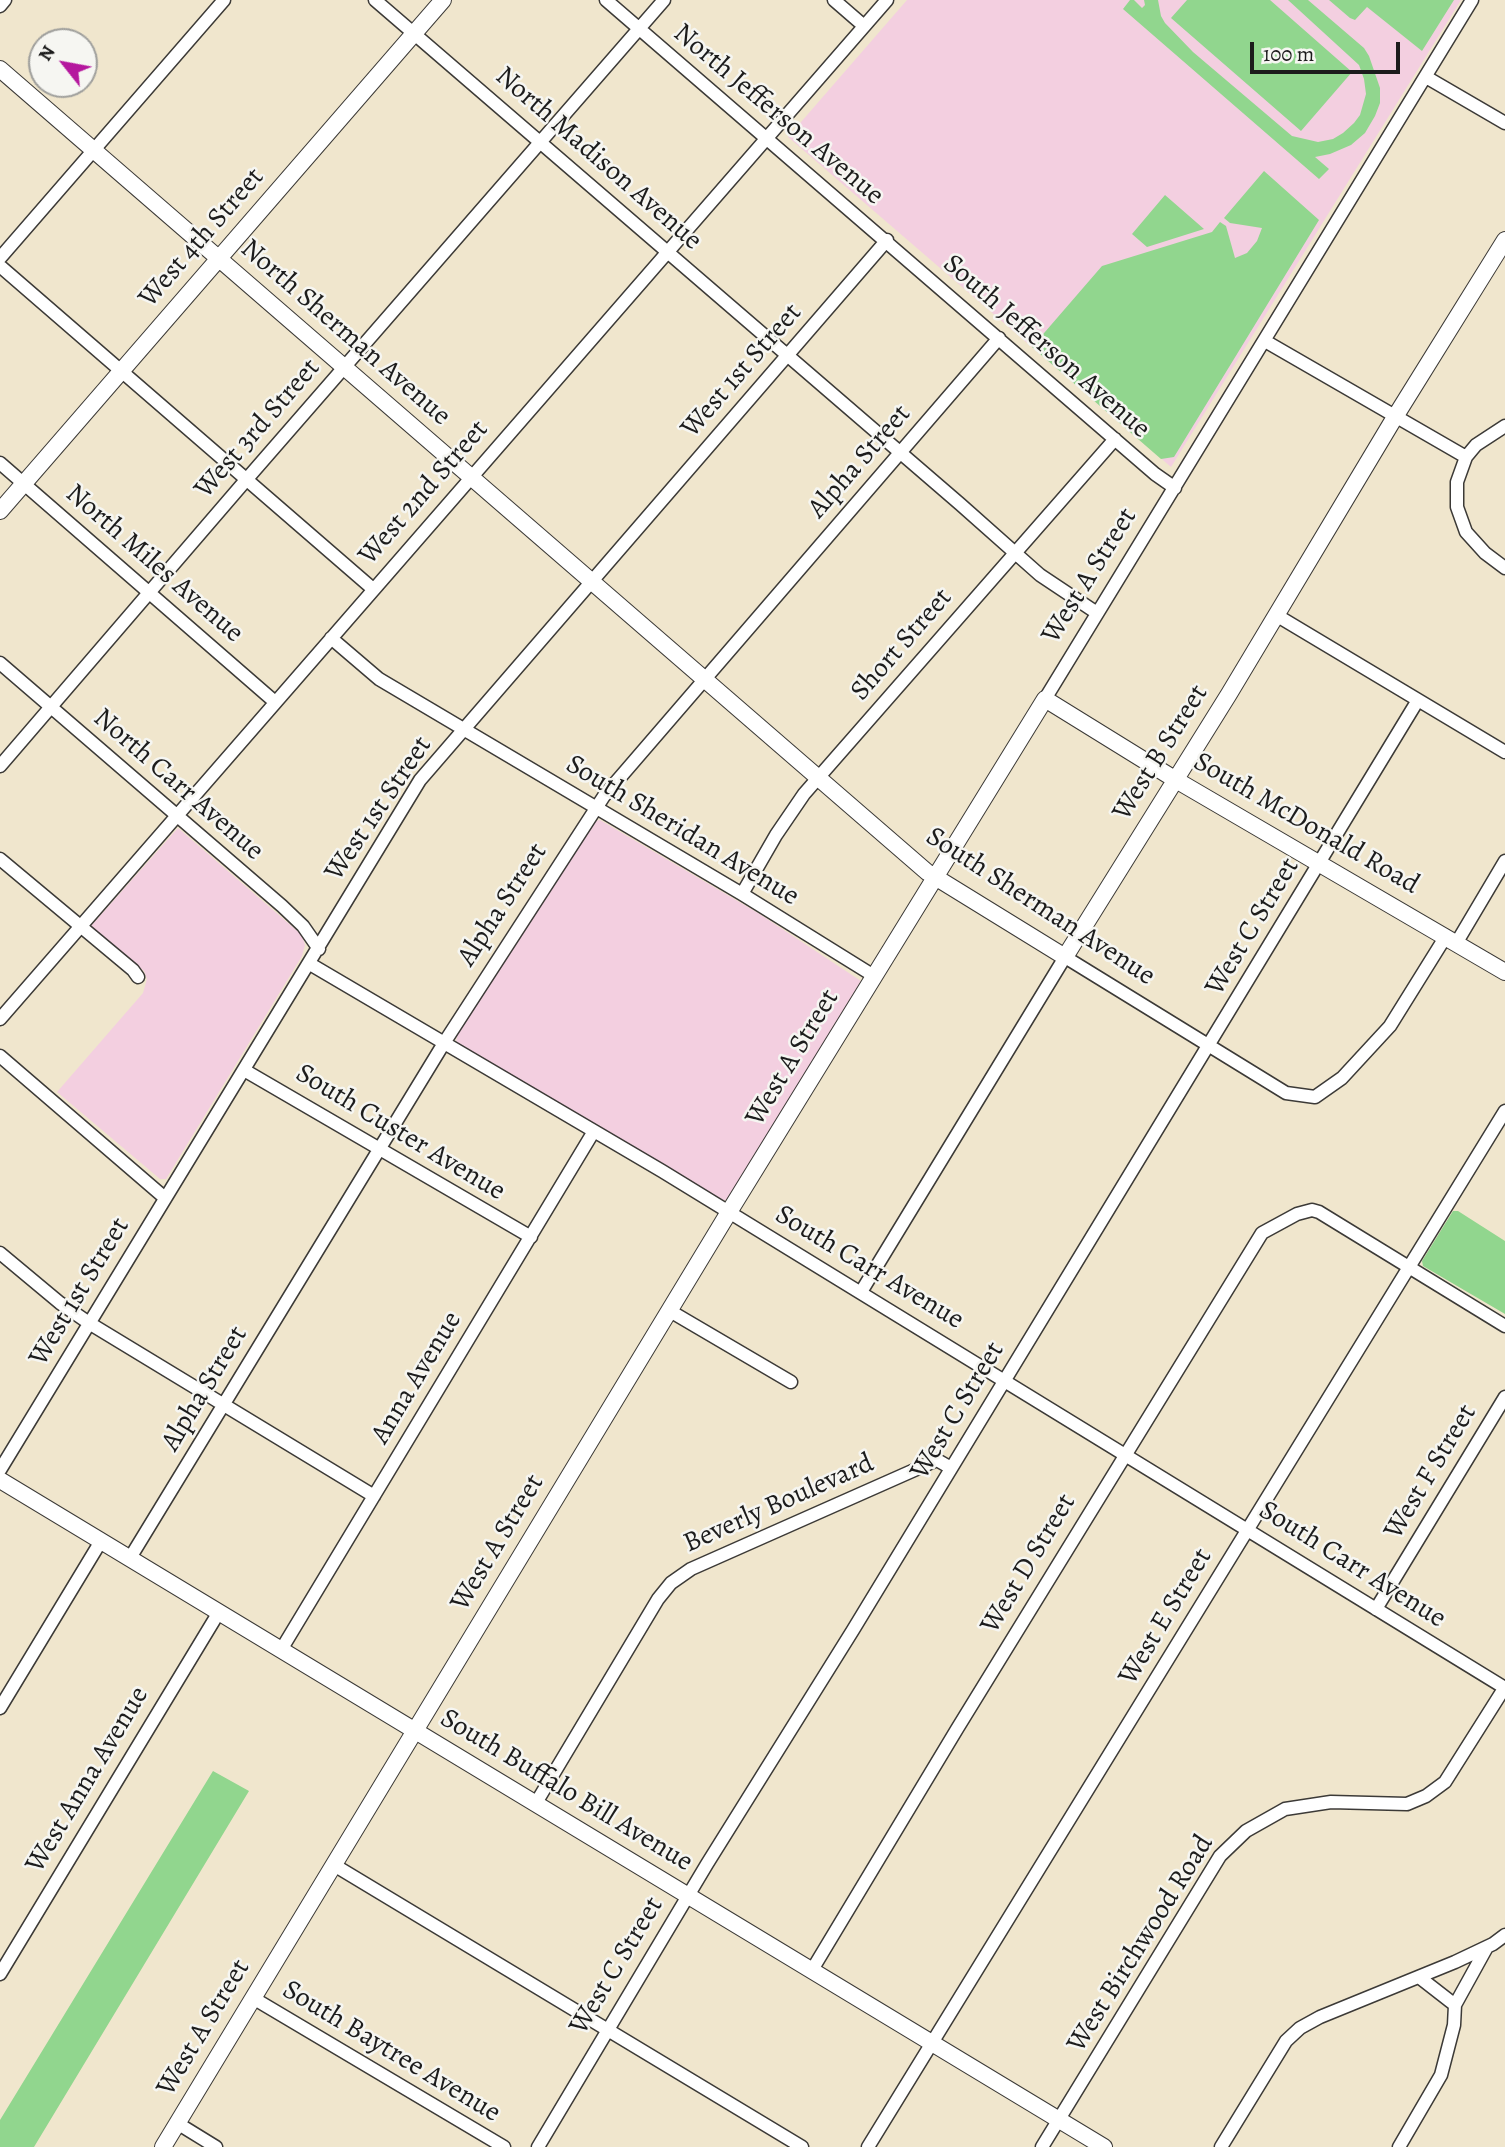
<!DOCTYPE html>
<style>
body{margin:0}
#map{position:relative;width:1505px;height:2147px;overflow:hidden;background:#f0e6cd;font-family:Alegreya,serif}
canvas{display:block}
.north{position:absolute;left:28px;top:28px;width:70px;height:70px;box-sizing:border-box;background:#f6f6f2;border:2px solid #9f9f9c;border-radius:50%;rotate:301deg;font-size:19px;font-weight:700;line-height:28px;text-align:center;color:#1c1c1c}
.north::after{content:'';display:block;margin:auto;width:24px;height:32px;background:#b5179e;clip-path:polygon(50% 0,100% 100%,50% 72%,0 100%)}
.scale{position:absolute;left:1250px;top:42px;width:150px;height:32px;box-sizing:border-box;border:4px solid #1c1c1c;border-top:0;padding-left:9px;font-size:21px;line-height:24px;white-space:nowrap;color:#1c1c1c;-webkit-text-stroke:5px #f6f6f2;paint-order:stroke}
</style>
<div id="map">
<canvas width="1505" height="2147"></canvas>
<div class="north">N</div>
<div class="scale">100 m</div>
</div>
<script>
const ctx = document.querySelector('canvas').getContext('2d');
ctx.lineJoin = 'round';
function fillPath(path, color) { ctx.fillStyle = color; ctx.fill(path, 'evenodd'); }
const toPath = rows => new Path2D(rows.map(r => 'M' + r).join(''));
function trace(path, color, width, dash) { ctx.strokeStyle = color; ctx.lineWidth = width; ctx.lineCap = dash ? 'butt' : 'round'; ctx.setLineDash(dash || []); ctx.stroke(path); }
function write(font, color, halo, rows, align = 'center') {
  ctx.font = font + ' Alegreya,serif'; ctx.lineWidth = 5; ctx.setLineDash([]); ctx.textBaseline = 'middle'; ctx.strokeStyle = halo; ctx.fillStyle = color; for (const [text, x, y, turn = 0] of rows) {
    ctx.save(); ctx.translate(x, y); ctx.rotate((+turn || 0) * Math.PI / 180); ctx.textAlign = isNaN(turn) ? turn : align; if (halo) ctx.strokeText(text, 0, 0); ctx.fillText(text, 0, 0); ctx.restore();
  }
}
fillPath(toPath([
 [907,0,1461,0,1171,467,788,137],
 [600,820,758,913,861,981,729,1198,723,1201,456,1045,457,1034,586,834,595,821],
 [178,828,302,935,305,945,302,956,166,1179,160,1179,57,1092,143,993,147,979,144,971,90,927]
]), '#f3cfe0');
fillPath(toPath([
 [1130,0,1134,0,1142,8,1145,5,1144,0,1158,0,1161,16,1165,23,1193,52,1292,136,1318,142,1333,139,1343,133,1354,123,1360,115,1366,94,1364,79,1359,65,1288,0,1308,0,1364,48,1369,56,1380,88,1380,103,1375,116,1365,133,1351,145,1330,154,1315,157,1329,169,1319,179,1123,9],
 [1187,0,1270,0,1352,72,1301,131,1171,18],
 [1329,0,1454,0,1422,51,1367,7,1355,20,1350,18],
 [1264,171,1319,220,1174,457,1161,459,1032,347,1102,266,1212,232,1220,222,1226,226,1235,258,1247,253,1257,241,1262,228,1230,223,1224,218],
 [1165,195,1204,229,1147,247,1132,234],
 [1453,1211,1458,1211,1505,1241,1505,1314,1423,1266,1422,1261],
 [213,1771,249,1791,34,2147,0,2147,0,2120]
]), '#91d68e');
const street = toPath([
 [375,0,960,504,1040,575,1097,613],
 [606,0,1155,474,1175,488],
 [834,0,864,26],
 [0,6,5,0],
 [1426,77,1505,123],
 [0,258,224,0],
 [0,266,373,589],
 [1265,341,1466,457],
 [1505,426,1476,445,1466,457,1457,482,1457,507,1466,532,1485,553,1505,568],
 [0,463,275,702],
 [1276,615,1505,752],
 [331,638,379,679,742,894,874,976],
 [0,663,282,906,303,926,319,949],
 [1045,699,1472,0],
 [0,766,246,480,664,0],
 [0,859,133,970,138,977],
 [742,894,776,835,804,794,1115,439],
 [1457,942,1505,861],
 [310,964,662,1171,1505,1688],
 [0,1019,887,0],
 [0,1056,165,1198],
 [244,1070,531,1237],
 [0,1253,60,1303,89,1323,374,1496],
 [861,1292,1065,957,1286,1093,1315,1097,1342,1078,1390,1026,1446,936],
 [670,1311,791,1382],
 [0,1470,420,780,887,240],
 [130,1558,444,1043,604,796,999,338],
 [1376,1609,1505,1397],
 [281,1650,594,1131],
 [0,1708,101,1541],
 [536,1803,658,1599,671,1583,691,1569,937,1460,951,1468],
 [334,1865,802,2147],
 [812,1970,957,1729,1262,1233,1297,1214,1312,1210,1319,1212,1505,1326],
 [0,1974,219,1612],
 [253,1998,504,2147],
 [1455,2005,1487,1947],
 [177,2123,216,2147],
 [538,2147,707,1864,853,1630,1418,700],
 [868,2147,1505,1111],
 [1042,2147,1220,1856,1246,1831,1285,1809,1331,1802,1407,1804,1426,1796,1445,1782,1505,1687],
 [1221,2147,1286,2041,1300,2028,1320,2017,1455,1962,1493,1944,1505,1935],
 [1399,2147,1441,2075,1454,2025,1455,2005,1419,1977]
]);
const secondary = toPath([
 [0,69,927,872,1065,957,1229,694,1395,417,1505,240],
 [0,511,443,0],
 [0,1480,1104,2147],
 [163,2147,729,1212,1045,699,1176,780,1505,972]
]);
trace(street, '#3c3a37', 15);
trace(secondary, '#3c3a37', 18);
trace(street, '#fff', 12);
trace(secondary, '#fff', 16);
write('28px', '#1c1c1c', '#f6f6f2', [
 ["North Jefferson Avenue",778,115,40],
 ["North Madison Avenue",598,159,41],
 ["West 4th Street",202,238,-49],
 ["North Sherman Avenue",345,333,41],
 ["South Jefferson Avenue",1046,347,41],
 ["West 1st Street",742,371,-49],
 ["West 3rd Street",258,429,-49],
 ["Alpha Street",860,462,-49],
 ["West 2nd Street",424,493,-49],
 ["North Miles Avenue",154,564,41],
 ["West A Street",1090,576,-58],
 ["Short Street",902,645,-49],
 ["West B Street",1161,753,-58],
 ["North Carr Avenue",178,785,41],
 ["West 1st Street",379,809,-56],
 ["South McDonald Road",1306,824,30],
 ["South Sheridan Avenue",682,831,31],
 ["Alpha Street",503,905,-57],
 ["South Sherman Avenue",1040,907,33],
 ["West C Street",1253,927,-59],
 ["West A Street",793,1058,-59],
 ["South Custer Avenue",400,1133,31],
 ["South Carr Avenue",869,1268,31],
 ["West 1st Street",80,1292,-59],
 ["Anna Avenue",417,1378,-59],
 ["Alpha Street",205,1389,-59],
 ["West C Street",958,1411,-59],
 ["West F Street",1431,1472,-59],
 ["Beverly Boulevard",779,1504,-24],
 ["West A Street",498,1543,-59],
 ["West D Street",1029,1564,-59],
 ["South Carr Avenue",1352,1565,32],
 ["West E Street",1166,1617,-59],
 ["West Anna Avenue",88,1780,-59],
 ["South Buffalo Bill Avenue",566,1791,31],
 ["West Birchwood Road",1141,1944,-58],
 ["West C Street",617,1966,-59],
 ["West A Street",204,2028,-59],
 ["South Baytree Avenue",391,2052,31]
]);
</script>
